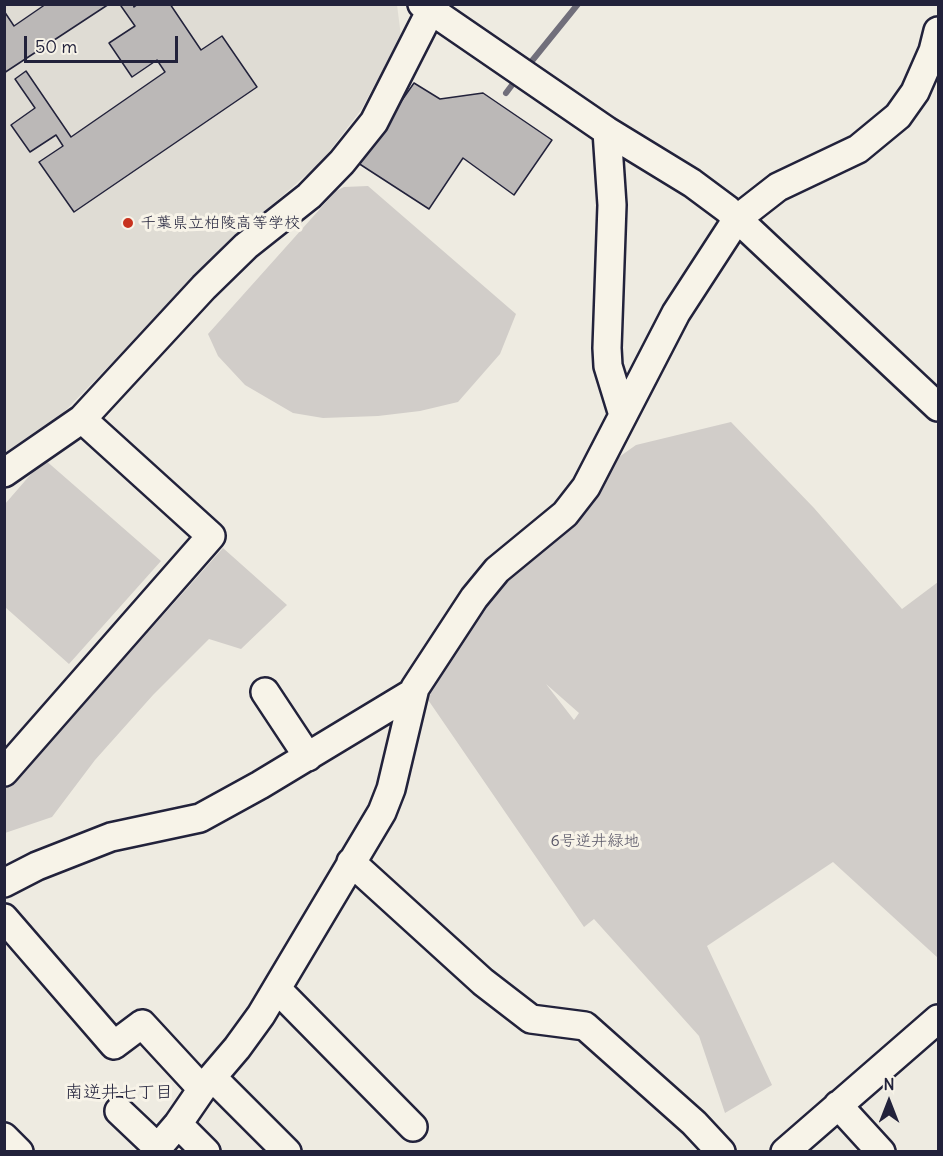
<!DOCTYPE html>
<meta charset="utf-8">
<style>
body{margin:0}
#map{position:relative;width:943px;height:1156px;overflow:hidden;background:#eeebe1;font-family:Delius,sans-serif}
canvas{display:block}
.frame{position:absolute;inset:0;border:6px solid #22223b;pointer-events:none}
.north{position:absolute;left:859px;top:1072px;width:60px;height:60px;-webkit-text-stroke:4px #f7f3e8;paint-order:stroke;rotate:0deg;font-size:16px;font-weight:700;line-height:24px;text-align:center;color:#22223b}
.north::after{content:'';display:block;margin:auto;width:21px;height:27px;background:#22223b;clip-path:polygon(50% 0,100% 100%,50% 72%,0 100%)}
.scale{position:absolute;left:24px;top:36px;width:154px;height:27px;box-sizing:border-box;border:3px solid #22223b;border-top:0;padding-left:8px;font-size:18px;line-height:21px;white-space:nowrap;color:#22223b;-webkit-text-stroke:4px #f7f3e8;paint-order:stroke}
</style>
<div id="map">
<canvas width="943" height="1156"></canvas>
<div class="frame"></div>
<div class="north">N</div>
<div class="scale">50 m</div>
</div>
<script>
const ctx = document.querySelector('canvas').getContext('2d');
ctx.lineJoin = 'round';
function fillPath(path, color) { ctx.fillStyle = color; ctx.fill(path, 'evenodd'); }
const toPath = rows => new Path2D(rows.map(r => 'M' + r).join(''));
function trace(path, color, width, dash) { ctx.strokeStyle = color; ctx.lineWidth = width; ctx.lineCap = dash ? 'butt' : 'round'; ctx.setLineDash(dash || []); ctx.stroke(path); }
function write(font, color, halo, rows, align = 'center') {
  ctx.font = font + ' Delius,"Klee One",sans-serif'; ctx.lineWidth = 6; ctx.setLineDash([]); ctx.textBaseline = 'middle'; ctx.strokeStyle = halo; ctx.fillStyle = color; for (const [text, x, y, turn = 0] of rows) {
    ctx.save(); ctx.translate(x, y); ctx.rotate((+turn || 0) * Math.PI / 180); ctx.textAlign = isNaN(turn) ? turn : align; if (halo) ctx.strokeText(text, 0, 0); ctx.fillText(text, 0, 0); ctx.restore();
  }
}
fillPath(toPath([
 [5,5,397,5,401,36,361,110,321,162,234,238,61,415,5,454]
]), '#dfdcd4');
fillPath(toPath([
 [368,186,516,314,500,354,458,402,420,411,378,416,323,418,293,413,245,385,218,356,208,334,336,191,344,187],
 [731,422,814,508,902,609,938,582,938,958,833,862,707,946,772,1085,725,1113,699,1036,594,919,584,927,422,691,480,599,605,467,636,445],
 [546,684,579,713,574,720],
 [44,459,161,561,69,664,5,607,5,504],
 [223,548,287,605,241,649,209,639,153,695,95,760,52,817,5,833,4,786,101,685]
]), '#d1cdc9');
trace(toPath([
 [527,67,578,4],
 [506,93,518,77]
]), '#716f7b', 6);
const building = toPath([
 [46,4,109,4,4,73,4,11,14,26,46,4],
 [123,4,133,4,134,7,138,4,170,4,201,50,222,36,257,87,74,212,39,162,63,146,56,135,30,152,11,125,35,108,15,79,26,71,71,137,165,72,157,60,132,77,109,43,135,26,121,6,123,4],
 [414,83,440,99,483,93,552,140,514,195,463,158,429,209,358,163,414,83]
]);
fillPath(building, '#bbb8b7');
trace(building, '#22223b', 1.5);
const minor = toPath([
 [422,4,607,131,692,183,727,209,938,407],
 [607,131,612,205,607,348,608,366,623,415],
 [4,473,82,419,204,287,246,246,309,196,342,162,374,122,434,4],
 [265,692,308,757],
 [4,772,211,536,82,419],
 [351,862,483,982,531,1019,585,1026,694,1123,721,1152],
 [4,883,37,866,111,837,200,818,260,785,414,692],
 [4,918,114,1045,142,1024,202,1089],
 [277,989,413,1127],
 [213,1078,287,1152],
 [838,1105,881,1152],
 [119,1111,157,1147],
 [178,1124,206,1152],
 [4,1137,19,1152],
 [154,1152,178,1124,202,1089,237,1048,261,1015,382,812,391,789,415,688,474,598,497,570,565,514,586,487,676,313,737,219,778,187,858,149,898,116,915,92,933,51,938,31],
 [785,1152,938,1019]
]);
trace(minor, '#22223b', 32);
trace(minor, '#f7f3e8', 27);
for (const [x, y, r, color] of [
 [128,223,6,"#c8321e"]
]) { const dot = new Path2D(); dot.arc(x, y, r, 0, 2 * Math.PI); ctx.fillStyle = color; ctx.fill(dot); trace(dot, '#f7f3e8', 2); }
write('16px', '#22223b', '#f7f3e8', [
 ["千葉県立柏陵高等学校",140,223]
], 'left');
write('16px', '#575566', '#f7f3e8', [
 ["6号逆井緑地",595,841]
]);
write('18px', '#22223b', '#f7f3e8', [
 ["南逆井七丁目",119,1093]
]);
</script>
